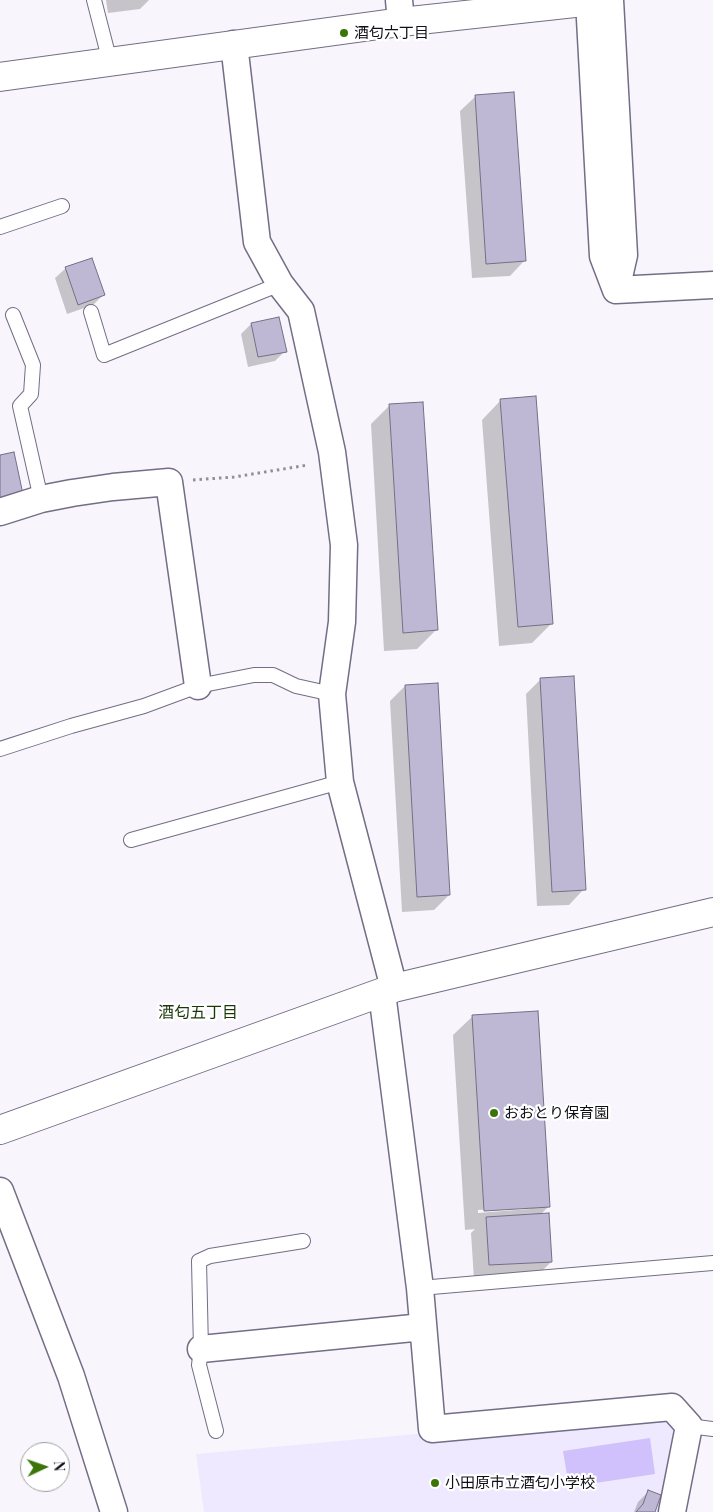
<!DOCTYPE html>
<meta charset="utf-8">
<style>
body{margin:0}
#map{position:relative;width:713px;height:1512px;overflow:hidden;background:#f8f6fc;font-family:"Playfair Display",serif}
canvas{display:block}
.north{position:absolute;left:20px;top:1442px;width:50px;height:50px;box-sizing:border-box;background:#fff;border:1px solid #9f9fa2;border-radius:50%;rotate:87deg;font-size:14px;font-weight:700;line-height:20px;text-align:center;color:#100e17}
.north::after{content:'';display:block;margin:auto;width:18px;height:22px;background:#3b7509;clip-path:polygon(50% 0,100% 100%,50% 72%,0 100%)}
</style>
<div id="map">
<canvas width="713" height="1512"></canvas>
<div class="north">N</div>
</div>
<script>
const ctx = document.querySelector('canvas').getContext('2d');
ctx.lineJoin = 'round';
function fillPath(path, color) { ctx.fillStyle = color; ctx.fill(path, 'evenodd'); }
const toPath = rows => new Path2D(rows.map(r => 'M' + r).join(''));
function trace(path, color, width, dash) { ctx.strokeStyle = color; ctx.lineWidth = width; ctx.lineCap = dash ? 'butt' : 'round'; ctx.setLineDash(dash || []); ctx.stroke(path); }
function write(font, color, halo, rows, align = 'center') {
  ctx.font = font + ' "Playfair Display","Noto Sans JP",serif'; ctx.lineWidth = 4.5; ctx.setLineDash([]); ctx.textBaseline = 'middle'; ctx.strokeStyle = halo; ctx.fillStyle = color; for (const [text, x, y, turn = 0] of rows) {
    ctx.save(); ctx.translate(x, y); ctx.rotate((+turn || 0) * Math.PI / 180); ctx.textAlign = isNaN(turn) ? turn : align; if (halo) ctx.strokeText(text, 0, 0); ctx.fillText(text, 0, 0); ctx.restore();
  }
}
fillPath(toPath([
 [663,1415,681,1431,665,1512,204,1512,196,1454,427,1433]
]), '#eee9fe');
fillPath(toPath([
 [650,1438,655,1474,569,1487,563,1451]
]), '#d0c0fb');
fillPath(toPath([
 [106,0,149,0,140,9,108,13],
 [476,96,525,260,510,276,472,278,460,111],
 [66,268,103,295,93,305,67,314,55,278],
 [251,324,285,351,275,361,248,367,241,334],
 [501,400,551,624,532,643,499,646,482,420],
 [390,405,436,630,417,649,384,651,371,424],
 [541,679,584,889,569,905,537,906,526,694],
 [405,686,449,895,434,910,402,912,390,701],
 [473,1016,549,1206,540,1215,551,1262,536,1277,474,1280,471,1233,475,1229,465,1230,453,1035],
 [530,1207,530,1209,478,1213,478,1210],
 [649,1491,653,1512,634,1512,638,1502]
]), '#0003');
const building = toPath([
 [514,92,526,261,486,264,475,95,514,92],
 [92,258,105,295,78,305,65,267,92,258],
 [279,317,287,352,258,357,251,323,279,317],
 [536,396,553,624,518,627,500,399,536,396],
 [423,402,438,630,403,633,389,404,423,402],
 [14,452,24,499,0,504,0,455,14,452],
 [574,676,586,890,552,892,540,678,574,676],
 [438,683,450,895,417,897,405,685,438,683],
 [538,1011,550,1207,484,1211,472,1015,538,1011],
 [549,1213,552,1262,489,1265,486,1217,549,1213],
 [648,1490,661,1495,655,1512,636,1512,643,1504,648,1490]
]);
fillPath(building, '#bfb8d4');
trace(building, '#746e87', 1);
const service = toPath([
 [94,0,110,62],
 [0,227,62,206],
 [91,312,104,355,280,284],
 [13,315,33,365,31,394,20,406,41,499],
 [0,749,71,726,144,706,198,686,254,675,273,675,296,686,332,694],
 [131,840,340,782],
 [420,1288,713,1263],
 [689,1426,713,1429],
 [216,1431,199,1365,201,1349,199,1261,210,1256,303,1241]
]);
const minor = toPath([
 [399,0,401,22],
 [610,0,624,255,616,290],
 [589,1,603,256,616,290],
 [234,44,257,242,280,284,301,311,332,452,344,545,342,622,332,694,340,782,394,988],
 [616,290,713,285],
 [0,512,41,499,72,493,113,487,169,482,198,686],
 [382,993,420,1288,432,1429,672,1407,689,1426,672,1512],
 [0,1191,71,1376,114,1512],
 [201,1349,423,1327]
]);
const tertiary = toPath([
 [0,77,401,22,602,0],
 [0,1130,394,988,713,912]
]);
trace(service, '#736d86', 16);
trace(minor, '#736d86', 29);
trace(tertiary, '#736d86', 30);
trace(toPath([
 [193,480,234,477,308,465]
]), '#918f97', 3, [2.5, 4]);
trace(service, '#fff', 14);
trace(minor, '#fff', 26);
trace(tertiary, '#fff', 28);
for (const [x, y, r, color] of [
 [344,33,5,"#3b7509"],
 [494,1113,5,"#3b7509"],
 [435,1483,5,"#3b7509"]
]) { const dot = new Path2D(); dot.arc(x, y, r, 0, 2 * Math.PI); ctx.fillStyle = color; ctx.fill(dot); trace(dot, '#fff', 2); }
write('15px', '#100e17', '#fff', [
 ["酒匂六丁目",354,33],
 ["おおとり保育園",504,1113],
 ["小田原市立酒匂小学校",445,1483]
], 'left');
write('16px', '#1b3708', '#fff', [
 ["酒匂五丁目",198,1013]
]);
</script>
